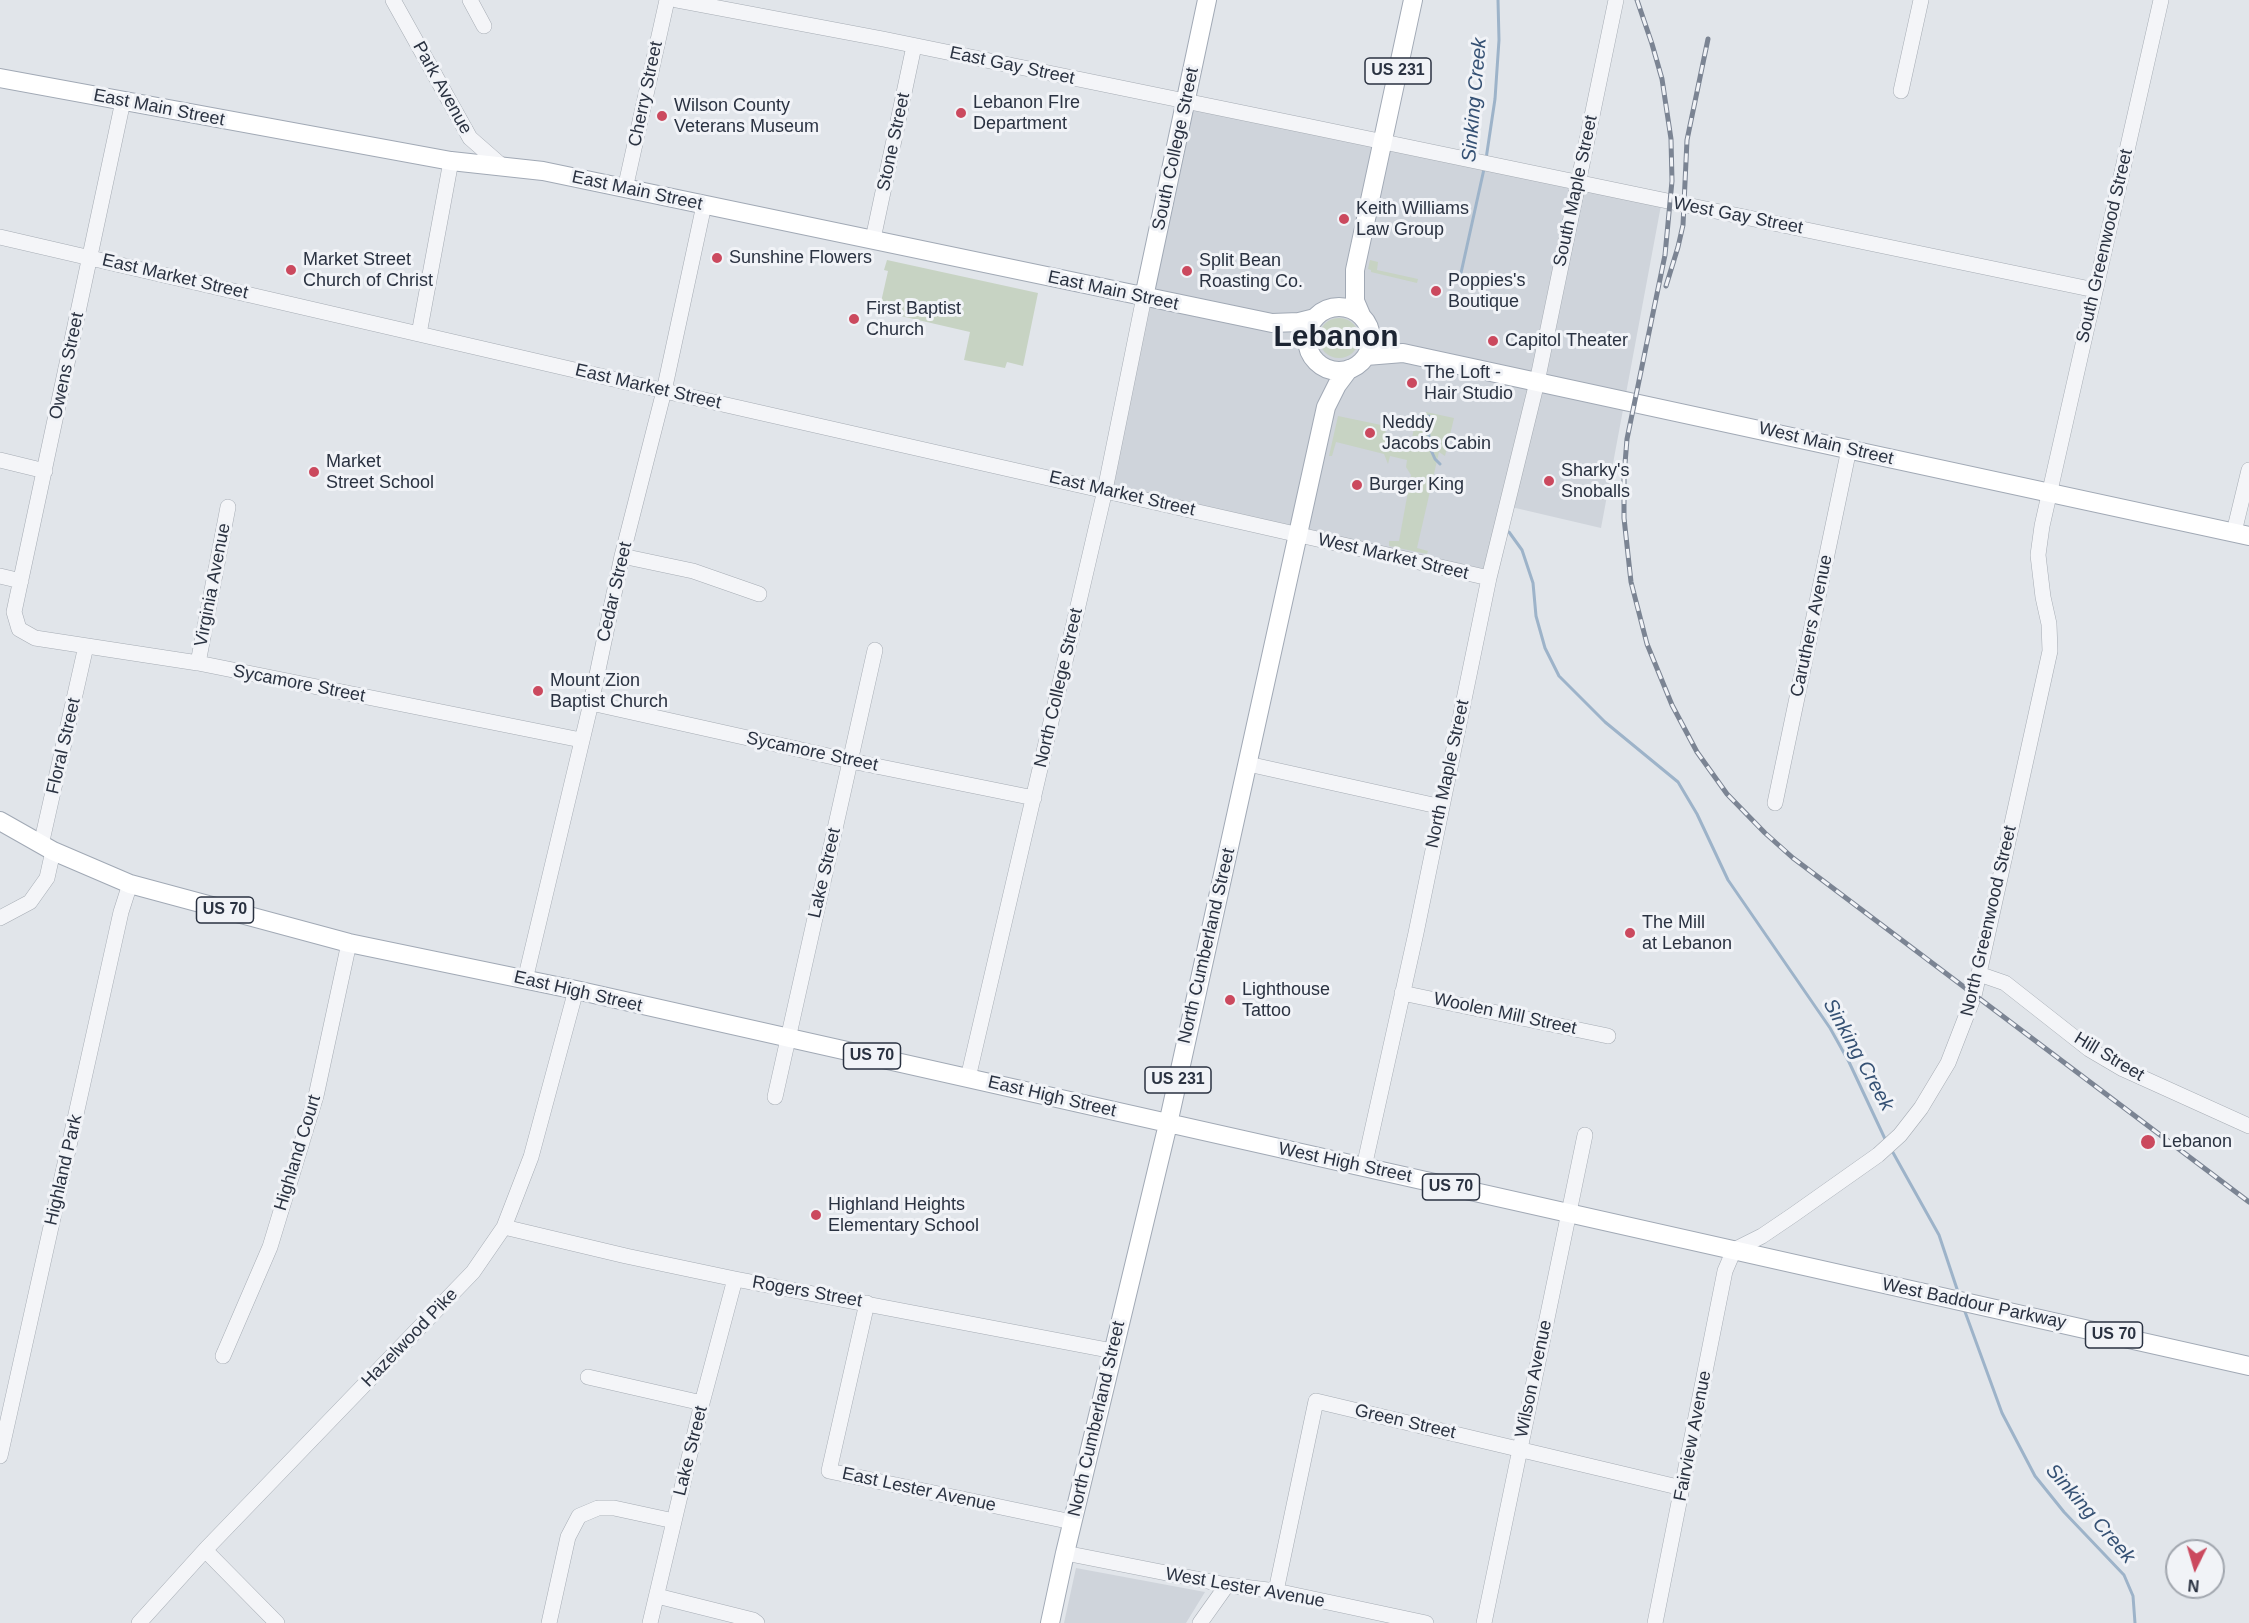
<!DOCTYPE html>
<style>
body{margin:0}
#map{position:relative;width:2249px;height:1623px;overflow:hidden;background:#e1e5ea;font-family:Helvetica,sans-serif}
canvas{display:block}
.north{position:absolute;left:2165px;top:1539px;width:60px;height:60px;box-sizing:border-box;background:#f1f3f7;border:2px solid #a1a6ae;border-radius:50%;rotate:185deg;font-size:16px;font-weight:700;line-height:24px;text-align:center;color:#2a3241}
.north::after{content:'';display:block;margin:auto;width:21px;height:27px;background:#cb495e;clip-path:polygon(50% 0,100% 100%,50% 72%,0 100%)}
</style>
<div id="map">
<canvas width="2249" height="1623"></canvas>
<div class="north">N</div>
</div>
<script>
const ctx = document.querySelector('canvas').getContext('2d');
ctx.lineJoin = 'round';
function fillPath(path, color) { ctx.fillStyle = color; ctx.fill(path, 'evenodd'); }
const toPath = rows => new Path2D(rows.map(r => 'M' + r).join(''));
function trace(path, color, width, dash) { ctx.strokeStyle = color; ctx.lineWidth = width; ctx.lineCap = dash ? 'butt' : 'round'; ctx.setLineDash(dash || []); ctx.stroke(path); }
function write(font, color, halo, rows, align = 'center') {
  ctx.font = font + ' Helvetica,sans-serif'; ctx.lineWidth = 6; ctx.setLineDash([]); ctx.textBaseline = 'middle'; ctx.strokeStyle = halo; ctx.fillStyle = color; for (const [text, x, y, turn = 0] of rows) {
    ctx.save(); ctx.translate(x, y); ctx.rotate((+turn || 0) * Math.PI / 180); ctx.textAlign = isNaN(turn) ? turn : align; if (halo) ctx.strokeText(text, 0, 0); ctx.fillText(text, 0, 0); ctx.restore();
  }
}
fillPath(toPath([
 [1184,101,1662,200,1601,528,1507,506,1489,578,1105,490],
 [1076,1568,1205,1592,1186,1623,1064,1623]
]), '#cfd4db');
fillPath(toPath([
 [887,260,1038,293,1023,366,1007,362,1005,368,964,360,970,332,879,311,888,271,884,270],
 [1370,260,1378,262,1377,270,1418,279,1417,283,1371,272,1371,270,1368,269],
 '1319 338a20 20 0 1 1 40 0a20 20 0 1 1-40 0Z',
 [1426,412,1454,418,1445,456,1439,452,1417,548,1428,551,1427,554,1389,546,1389,541,1399,541,1411,475,1406,467,1407,460,1390,456,1388,464,1384,454,1336,442,1332,456,1329,456,1338,416,1386,426,1385,437,1411,443,1414,428,1422,430]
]), '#c7d3c3');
trace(toPath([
 [1486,159,1495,99,1499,40,1498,0],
 [1461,273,1484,169],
 [1429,416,1428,426,1430,448,1435,459,1440,464],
 [1509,532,1522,550,1533,583,1536,616,1545,648,1559,676,1605,722,1678,782,1697,814,1728,880,1830,1028,1849,1062,1886,1141],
 [1891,1149,1939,1235,1959,1295],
 [1964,1309,2002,1413,2035,1476,2064,1512,2124,1575,2133,1596,2135,1623]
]), '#9db3c9', 3);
const minor = toPath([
 [393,0,470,138,502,166],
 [470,0,484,26],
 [676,0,883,39,1307,126,2095,290],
 [1901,91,1921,0],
 [123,101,14,612,19,629,35,638,198,663,581,740],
 [625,189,667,0],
 [0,237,678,394,1489,578],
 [873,239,914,46],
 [419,334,451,161],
 [0,460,45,471],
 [2234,532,2249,470],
 [622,556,693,571,759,594],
 [0,576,21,581],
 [198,663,228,507],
 [591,703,851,761,1034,798],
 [1248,764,1442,807],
 [1775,803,1849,449],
 [41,845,86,646],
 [0,918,30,902,47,878,53,851],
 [1979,974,2005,983,2089,1049,2123,1069,2249,1126],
 [525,980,591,703,622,556,664,391,704,205],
 [1402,993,1608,1036],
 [968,1078,1105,490,1144,297],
 [775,1097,875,650],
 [1364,1167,1416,933,1489,578,1537,382,1616,0],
 [504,1227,626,1256,735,1279,1113,1351],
 [867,1303,829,1471,1072,1522],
 [223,1356,270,1247,316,1096,349,943],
 [588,1377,702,1403],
 [0,1456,121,912,130,884],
 [205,1550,277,1623],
 [1065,1553,1227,1585,1276,1591,1426,1623],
 [1276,1591,1316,1401,1682,1488],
 [657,1596,753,1620,757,1623],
 [139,1623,205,1550,473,1272,504,1227,531,1157,576,990],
 [549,1623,568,1537,579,1516,598,1508,614,1508,674,1521],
 [650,1623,702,1403,735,1279],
 [1200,1623,1227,1585],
 [1484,1623,1585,1135],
 [1655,1623,1725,1271,1734,1250,1762,1236,1793,1215,1878,1155,1900,1135,1921,1108,1948,1063,1974,996,2050,651,2049,624,2043,597,2038,555,2042,526,2161,0]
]);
const major = toPath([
 [0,78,451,161,543,171,1272,323,1299,322,1315,318],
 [1144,297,1207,0],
 '1307 339a32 32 0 1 1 64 0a32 32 0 1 1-64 0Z',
 [1361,315,1355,301,1355,270,1413,0],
 [1366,356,1403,353,2249,536],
 [0,821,53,851,130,884,349,943,576,990,2249,1366],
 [1050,1623,1065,1553,1168,1124,1326,407,1337,385,1349,369]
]);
trace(minor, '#a6acb4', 16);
trace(major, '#a1a9b5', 20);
trace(minor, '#f4f5f8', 15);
trace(major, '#fff', 18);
const rail = toPath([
 [1637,0,1652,44,1662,79,1671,139,1672,181,1665,255,1627,439,1624,476,1624,518,1631,582,1647,644,1672,705,1697,752,1727,794,1765,833,1793,858,2249,1202],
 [1666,286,1678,247,1683,225,1687,140,1708,39]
]);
trace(rail, '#7b8493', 5);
trace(rail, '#f1f3f7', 3, [9]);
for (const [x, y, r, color] of [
 [961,113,6,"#cb495e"],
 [662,116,6,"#cb495e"],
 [1344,219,6,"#cb495e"],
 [717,258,6,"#cb495e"],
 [291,270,6,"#cb495e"],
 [1187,271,6,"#cb495e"],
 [1436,291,6,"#cb495e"],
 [854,319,6,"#cb495e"],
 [1493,341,6,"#cb495e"],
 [1412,383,6,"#cb495e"],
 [1370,433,6,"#cb495e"],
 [314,472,6,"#cb495e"],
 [1549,481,6,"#cb495e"],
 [1357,485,6,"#cb495e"],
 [538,691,6,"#cb495e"],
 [1630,933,6,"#cb495e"],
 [1230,1000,6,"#cb495e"],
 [2148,1142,8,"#cb495e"],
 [816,1215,6,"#cb495e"]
]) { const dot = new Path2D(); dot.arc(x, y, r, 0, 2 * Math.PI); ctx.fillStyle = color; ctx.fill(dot); trace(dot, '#f1f3f7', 2); }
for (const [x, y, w] of [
 [1398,71,66],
 [225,910,57],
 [872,1056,57],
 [1178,1080,66],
 [1451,1187,57],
 [2114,1335,57]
]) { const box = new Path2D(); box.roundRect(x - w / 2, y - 13, w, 26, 4.5); ctx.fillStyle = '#f1f3f7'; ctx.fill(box); trace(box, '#2a3241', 1.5); }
write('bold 16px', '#2a3241', null, [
 ["US 231",1398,71],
 ["US 70",225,910],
 ["US 70",872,1056],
 ["US 231",1178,1080],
 ["US 70",1451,1187],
 ["US 70",2114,1335]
]);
write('18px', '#2a3241', '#f1f3f7', [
 ["East Gay Street",1012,66,12],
 ["Park Avenue",442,88,61],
 ["Cherry Street",646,94,-78],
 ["East Main Street",159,108,11],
 ["Stone Street",894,142,-78],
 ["South College Street",1176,149,-78],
 ["East Main Street",637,191,12],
 ["South Maple Street",1576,191,-78],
 ["West Gay Street",1738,216,11],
 ["South Greenwood Street",2105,246,-77],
 ["East Market Street",175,277,13],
 ["East Main Street",1113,291,12],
 ["Owens Street",67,366,-78],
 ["East Market Street",648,387,13],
 ["West Main Street",1826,444,13],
 ["East Market Street",1122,494,13],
 ["West Market Street",1393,557,13],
 ["Virginia Avenue",213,585,-79],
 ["Cedar Street",615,592,-77],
 ["Caruthers Avenue",1812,626,-78],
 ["Sycamore Street",299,684,11],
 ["North College Street",1059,688,-77],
 ["Floral Street",64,746,-77],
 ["Sycamore Street",812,752,12],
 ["North Maple Street",1448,774,-78],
 ["Lake Street",825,873,-77],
 ["North Greenwood Street",1989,921,-77],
 ["North Cumberland Street",1207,946,-77],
 ["East High Street",578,992,13],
 ["Woolen Mill Street",1505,1014,12],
 ["Hill Street",2109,1057,31],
 ["East High Street",1052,1097,13],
 ["Highland Court",298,1153,-73],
 ["West High Street",1345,1163,12],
 ["Highland Park",64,1170,-77],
 ["Rogers Street",807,1292,10],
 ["West Baddour Parkway",1974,1304,12],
 ["Hazelwood Pike",410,1338,-46],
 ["Wilson Avenue",1534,1379,-78],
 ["North Cumberland Street",1097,1419,-77],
 ["Green Street",1405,1422,13],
 ["Fairview Avenue",1693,1436,-79],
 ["Lake Street",691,1451,-76],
 ["East Lester Avenue",919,1490,12],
 ["West Lester Avenue",1245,1588,10]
]);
write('18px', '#2a3241', '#f1f3f7', [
 ["Lebanon FIre",973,103],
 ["Department",973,124],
 ["Wilson County",674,106],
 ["Veterans Museum",674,127],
 ["Keith Williams",1356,209],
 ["Law Group",1356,230],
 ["Sunshine Flowers",729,258],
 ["Market Street",303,260],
 ["Church of Christ",303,281],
 ["Split Bean",1199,261],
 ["Roasting Co.",1199,282],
 ["Poppies's",1448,281],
 ["Boutique",1448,302],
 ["First Baptist",866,309],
 ["Church",866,330],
 ["Capitol Theater",1505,341],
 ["The Loft -",1424,373],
 ["Hair Studio",1424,394],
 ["Neddy",1382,423],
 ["Jacobs Cabin",1382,444],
 ["Market",326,462],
 ["Street School",326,483],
 ["Sharky's",1561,471],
 ["Snoballs",1561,492],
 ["Burger King",1369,485],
 ["Mount Zion",550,681],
 ["Baptist Church",550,702],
 ["The Mill",1642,923],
 ["at Lebanon",1642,944],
 ["Lighthouse",1242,990],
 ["Tattoo",1242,1011],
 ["Lebanon",2162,1142],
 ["Highland Heights",828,1205],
 ["Elementary School",828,1226]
], 'left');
write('italic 20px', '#355174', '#f1f3f7', [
 ["Sinking Creek",1475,100,-85],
 ["Sinking Creek",1858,1055,61],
 ["Sinking Creek",2090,1514,49]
]);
write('bold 30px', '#1c2432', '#f1f3f7', [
 ["Lebanon",1336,338]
]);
</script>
